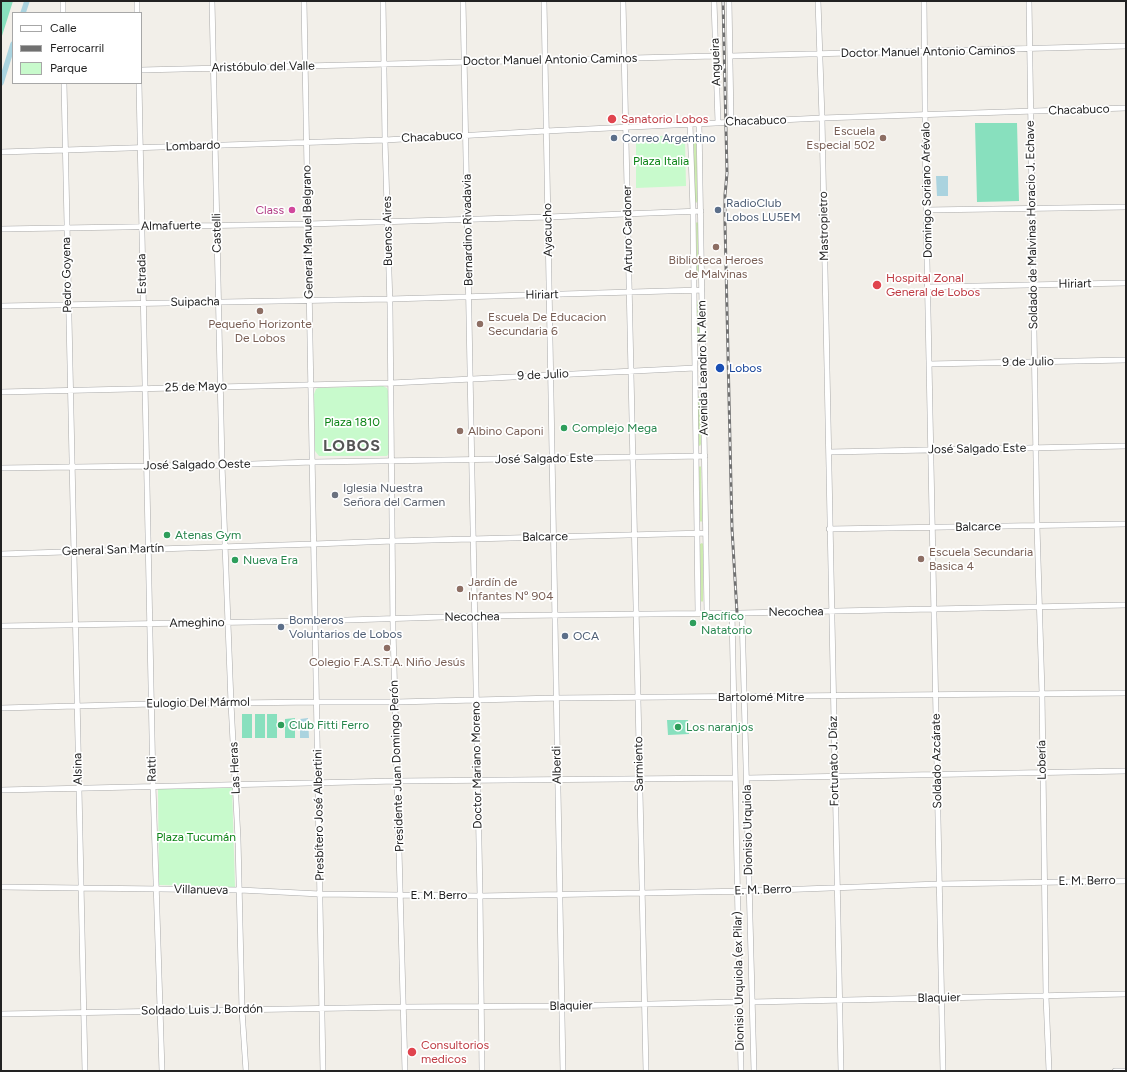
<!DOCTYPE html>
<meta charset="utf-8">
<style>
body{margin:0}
#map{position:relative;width:1127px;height:1072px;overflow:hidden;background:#f2efe9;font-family:Figtree,sans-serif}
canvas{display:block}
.frame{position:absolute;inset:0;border:2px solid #222;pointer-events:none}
.legend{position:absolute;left:12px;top:12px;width:130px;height:72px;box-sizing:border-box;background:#fff;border:1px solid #a7a7a7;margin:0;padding:5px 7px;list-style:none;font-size:12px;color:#222}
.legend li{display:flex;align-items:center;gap:8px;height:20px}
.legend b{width:20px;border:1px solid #a7a7a7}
</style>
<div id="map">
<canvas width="1127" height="1072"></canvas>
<div class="frame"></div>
<ul class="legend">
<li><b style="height:5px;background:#fff"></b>Calle</li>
<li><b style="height:5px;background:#707070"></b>Ferrocarril</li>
<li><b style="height:11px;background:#c8facc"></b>Parque</li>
</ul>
</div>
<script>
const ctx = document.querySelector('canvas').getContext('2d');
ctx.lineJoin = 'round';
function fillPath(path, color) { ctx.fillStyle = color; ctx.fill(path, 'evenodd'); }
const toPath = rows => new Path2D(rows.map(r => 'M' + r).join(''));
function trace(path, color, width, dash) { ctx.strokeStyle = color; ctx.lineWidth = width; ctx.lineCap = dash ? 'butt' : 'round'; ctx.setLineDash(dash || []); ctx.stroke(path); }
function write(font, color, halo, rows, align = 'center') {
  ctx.font = font + ' Figtree,sans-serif'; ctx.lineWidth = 3.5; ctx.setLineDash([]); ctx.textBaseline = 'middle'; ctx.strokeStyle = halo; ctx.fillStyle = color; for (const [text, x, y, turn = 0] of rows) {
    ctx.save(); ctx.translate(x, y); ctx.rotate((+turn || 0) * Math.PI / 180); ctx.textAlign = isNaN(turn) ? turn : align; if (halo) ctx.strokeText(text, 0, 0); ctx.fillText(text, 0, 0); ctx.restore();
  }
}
fillPath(toPath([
 [694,134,696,135,698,201,696,203,695,201,693,135],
 [697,222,698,223,699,278,698,279,697,278,696,223],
 [698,301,699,302,700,342,698,343,697,342,697,302],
 [699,396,700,397,701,444,700,446,698,445,698,397],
 [700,466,701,467,702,521,701,522,700,521,699,467],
 [702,543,703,544,703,601,702,602,701,601,700,544]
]), '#cdebb0');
fillPath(toPath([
 [681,135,684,135,685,139,686,186,636,188,636,140,638,137],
 [383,386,387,388,388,391,389,453,387,456,319,456,315,451,314,394,316,389,318,388],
 [232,788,235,887,159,885,158,789]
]), '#c8facc');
fillPath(toPath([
 [1,1,13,1,1,39],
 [975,123,1017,123,1019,201,977,202],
 [242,714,252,714,252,738,242,738],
 [255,714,265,714,265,738,255,738],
 [267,714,277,714,277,738,267,738],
 [295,718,295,738,285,738,285,719],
 [667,720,688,720,689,734,668,735]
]), '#88e0be');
fillPath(toPath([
 [948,176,948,196,937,196,936,176],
 [308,718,309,738,300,738,300,719]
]), '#aad3df');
trace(toPath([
 [23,13,27,1],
 [1,83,13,44]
]), '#aad3df', 5.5);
const minor = toPath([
 [63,1,63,13],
 [137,1,137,13],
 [212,1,222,465,231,703,238,839,242,1010,246,1071],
 [304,1,323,1071],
 [383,1,385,140,390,306,393,630,405,1071],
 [463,1,480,896,482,1071],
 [544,1,563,1071],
 [623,1,646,1071],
 [714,1,718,123],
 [729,1,731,122],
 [818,1,822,118,841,1071],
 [924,1,926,210,943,1071],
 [1029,1,1037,526,1042,693,1046,996,1049,1071],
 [730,56,1126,46],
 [141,70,715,56],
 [64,83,85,1071],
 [139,83,153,786,162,1071],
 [699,123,707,613],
 [690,124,693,211,698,613],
 [1,152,385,140,546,131,822,118,1126,108],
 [926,210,1126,207],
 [1,229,308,224,548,217,701,211],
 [928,287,1126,283],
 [1,306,390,299,702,290],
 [929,364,1126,360],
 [1,392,391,383,695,368],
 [829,452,1126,446],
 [1,468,222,465,313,462,705,456],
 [829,529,1126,524],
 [1,554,314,544,393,541,706,533],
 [732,613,741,1071],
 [742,613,754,1071],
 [1,626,315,621,475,616,740,613,1126,605],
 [1,708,152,704,317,702,396,702,556,698,1126,693],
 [747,778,1126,771],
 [1,790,397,781,735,778],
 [1,887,240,890,320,894,480,896,749,891,939,884,1126,881],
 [752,1002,1126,994],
 [1,1014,404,1007,562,1006,739,1002],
 [1115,1071,1126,1071]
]);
trace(minor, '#a9a9a9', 6);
trace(minor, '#fff', 5);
const rail = toPath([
 [723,1,727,173,725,195,725,223,732,529,737,613]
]);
trace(rail, '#707070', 3);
trace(rail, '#fff', 1.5, [4.5]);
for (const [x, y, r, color] of [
 [612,119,5,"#e0444e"],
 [614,138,4,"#5c6f8a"],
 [883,138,4,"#8d6e63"],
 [292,210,4,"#d1479c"],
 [718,210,4,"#5c6f8a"],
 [716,247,4,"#8d6e63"],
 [877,285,5,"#e0444e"],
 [260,311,4,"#8d6e63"],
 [480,324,4,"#8d6e63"],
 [720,368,5,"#1a4fb4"],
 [564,428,4,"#2e9e5b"],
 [460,431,4,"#8d6e63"],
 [335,495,4,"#6b7280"],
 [167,535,4,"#2e9e5b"],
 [921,559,4,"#8d6e63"],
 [235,560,4,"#2e9e5b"],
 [460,589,4,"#8d6e63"],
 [693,623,4,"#2e9e5b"],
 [281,627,4,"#5c6f8a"],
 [565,636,4,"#5c6f8a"],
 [387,648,4,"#8d6e63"],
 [281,725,4,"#2e9e5b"],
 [678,727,4,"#2e9e5b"],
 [412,1052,5,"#e0444e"]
]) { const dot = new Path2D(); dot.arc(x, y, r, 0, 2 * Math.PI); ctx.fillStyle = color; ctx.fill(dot); trace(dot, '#fff', 1.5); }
write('12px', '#222', '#fff', [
 ["Doctor Manuel Antonio Caminos",928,52,-1],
 ["Doctor Manuel Antonio Caminos",550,60,-1],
 ["Angueira",716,62,-92],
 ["Aristóbulo del Valle",263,67,-1],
 ["Chacabuco",1079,110,-2],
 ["Chacabuco",756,121,-2],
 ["Chacabuco",432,137,-3],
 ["Lombardo",193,146,-2],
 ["Domingo Soriano Arévalo",927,190,-91],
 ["Soldado de Malvinas Horacio J. Echave",1032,225,-91],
 ["Almafuerte",171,226,-1],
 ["Mastropietro",824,226,-91],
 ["Arturo Cardoner",628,229,-91],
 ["Bernardino Rivadavia",468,230,-91],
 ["Ayacucho",548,230,-91],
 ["Buenos Aires",388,231,-91],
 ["General Manuel Belgrano",308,232,-91],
 ["Castelli",217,233,-91],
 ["Estrada",142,274,-91],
 ["Pedro Goyena",67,275,-91],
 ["Hiriart",1075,284,-1],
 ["Hiriart",542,295,-1],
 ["Suipacha",195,302,-1],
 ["9 de Julio",1028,362,-1],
 ["Avenida Leandro N. Alem",703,368,-91],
 ["9 de Julio",543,375,-3],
 ["25 de Mayo",196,387,-2],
 ["José Salgado Este",977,449,-1],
 ["José Salgado Este",544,459,-1],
 ["José Salgado Oeste",197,465,-1],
 ["Balcarce",978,527,-1],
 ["Balcarce",545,537,-1],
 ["General San Martín",113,550,-2],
 ["Necochea",796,612,-1],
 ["Necochea",472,617,-1],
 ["Ameghino",197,623,-1],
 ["Bartolomé Mitre",761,697],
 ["Eulogio Del Mármol",198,703,-1],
 ["Lobería",1042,760,-91],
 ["Fortunato J. Díaz",834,761,-91],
 ["Soldado Azcárate",937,761,-91],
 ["Sarmiento",639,764,-91],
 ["Doctor Mariano Moreno",477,765,-91],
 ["Alberdi",557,765,-91],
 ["Presidente Juan Domingo Perón",397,766,-92],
 ["Las Heras",235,768,-93],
 ["Alsina",78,769,-91],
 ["Ratti",152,769,-91],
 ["Presbítero José Albertini",319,815,-91],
 ["Dionisio Urquiola",748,830,-91],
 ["E. M. Berro",1087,881,-1],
 ["Villanueva",201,890,1],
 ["E. M. Berro",763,890,-2],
 ["E. M. Berro",439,895],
 ["Dionisio Urquiola (ex Pilar)",739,981,-91],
 ["Blaquier",939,998,-1],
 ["Blaquier",571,1006,-1],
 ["Soldado Luis J. Bordón",202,1010,-1]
]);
write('12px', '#be3a42', '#fff', [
 ["Sanatorio Lobos",621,119],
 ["Hospital Zonal",886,278],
 ["General de Lobos",886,292],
 ["Consultorios",421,1045],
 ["medicos",421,1059]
], 'left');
write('12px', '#785e54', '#fff', [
 ["Escuela",875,131,"right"],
 ["Especial 502",875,145,"right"],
 ["Biblioteca Heroes",716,260,"center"],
 ["de Malvinas",716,274,"center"],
 ["Escuela De Educacion",488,317],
 ["Secundaria 6",488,331],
 ["Pequeño Horizonte",260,324,"center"],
 ["De Lobos",260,338,"center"],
 ["Albino Caponi",468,431],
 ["Escuela Secundaria",929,552],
 ["Basica 4",929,566],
 ["Jardín de",468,582],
 ["Infantes Nº 904",468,596],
 ["Colegio F.A.S.T.A. Niño Jesús",387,662,"center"]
], 'left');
write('12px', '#4e5e75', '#fff', [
 ["Correo Argentino",622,138],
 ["RadioClub",726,203],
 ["Lobos LU5EM",726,217],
 ["Bomberos",289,620],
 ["Voluntarios de Lobos",289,634],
 ["OCA",573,636]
], 'left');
write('12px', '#0c8416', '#fff', [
 ["Plaza Italia",661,161],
 ["Plaza 1810",352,422],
 ["Plaza Tucumán",196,837]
]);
write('12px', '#b23c85', '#fff', [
 ["Class",284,210]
], 'right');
write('12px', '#164399', '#fff', [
 ["Lobos",729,368]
], 'left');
write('12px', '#27864d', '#fff', [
 ["Complejo Mega",572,428],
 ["Atenas Gym",175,535],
 ["Nueva Era",243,560],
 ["Pacífico",701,616],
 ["Natatorio",701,630],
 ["Club Fitti Ferro",289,725],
 ["Los naranjos",686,727]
], 'left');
write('12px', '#5b616d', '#fff', [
 ["Iglesia Nuestra",343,488],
 ["Señora del Carmen",343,502]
], 'left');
ctx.letterSpacing = '1px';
write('bold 16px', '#555', '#fff', [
 ["LOBOS",352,446]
]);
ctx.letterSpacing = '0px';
</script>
